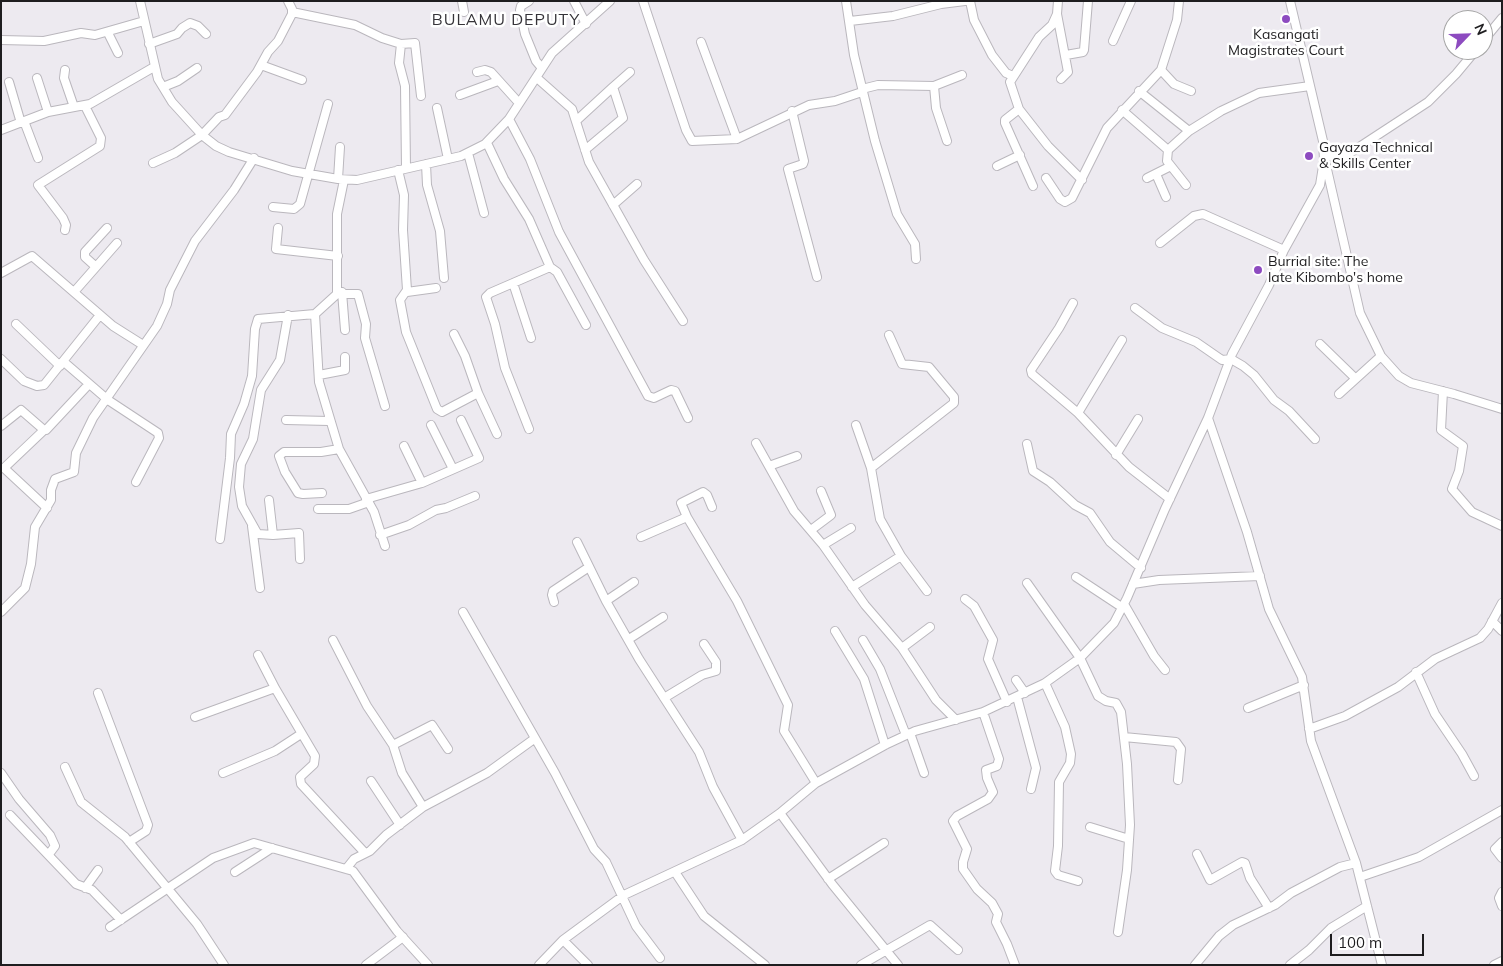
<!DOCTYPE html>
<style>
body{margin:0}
#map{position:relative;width:1503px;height:966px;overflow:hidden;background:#edeaf0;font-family:Mulish,sans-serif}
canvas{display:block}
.frame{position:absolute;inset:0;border:2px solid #1e1d1f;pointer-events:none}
.north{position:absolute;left:1443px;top:10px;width:50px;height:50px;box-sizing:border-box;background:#fff;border:1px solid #a5a5a5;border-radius:50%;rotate:66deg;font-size:14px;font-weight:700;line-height:20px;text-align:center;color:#1e1d1f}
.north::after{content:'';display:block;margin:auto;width:18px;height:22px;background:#8d4bc0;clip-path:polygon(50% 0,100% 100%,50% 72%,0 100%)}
.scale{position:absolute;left:1330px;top:934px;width:94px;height:22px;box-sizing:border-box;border:2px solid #1e1d1f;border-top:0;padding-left:6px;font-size:15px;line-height:18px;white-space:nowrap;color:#1e1d1f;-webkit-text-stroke:4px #fff;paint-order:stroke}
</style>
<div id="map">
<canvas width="1503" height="966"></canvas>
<div class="frame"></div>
<div class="north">N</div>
<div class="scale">100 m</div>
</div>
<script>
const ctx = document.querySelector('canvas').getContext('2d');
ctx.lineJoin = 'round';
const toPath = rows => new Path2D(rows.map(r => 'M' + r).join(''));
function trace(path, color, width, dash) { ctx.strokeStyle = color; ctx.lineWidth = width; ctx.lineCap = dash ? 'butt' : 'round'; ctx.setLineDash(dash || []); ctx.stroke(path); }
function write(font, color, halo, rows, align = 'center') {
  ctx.font = font + ' Mulish,sans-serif'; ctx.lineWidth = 5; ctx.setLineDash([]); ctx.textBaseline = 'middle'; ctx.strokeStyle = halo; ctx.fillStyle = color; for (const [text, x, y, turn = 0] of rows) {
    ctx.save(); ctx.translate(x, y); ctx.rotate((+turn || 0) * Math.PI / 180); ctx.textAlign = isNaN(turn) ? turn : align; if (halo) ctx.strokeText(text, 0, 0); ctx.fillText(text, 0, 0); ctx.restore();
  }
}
const minor = toPath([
 [140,1,158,79,172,102,202,135,216,146,229,152,292,171,338,179,357,180,461,156,485,144,509,119,552,53,610,1],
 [462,1,464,12],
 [529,1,521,6,520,10,525,34,536,61,541,67],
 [574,1,586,24],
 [643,1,686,130,692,141,737,139,809,105,835,101,862,92],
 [846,1,854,55,875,141,897,214,915,244,916,259],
 [970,1,974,20,992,55,1006,73,1013,76],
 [1058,1,1057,14,1052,25,1039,37,1010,82,1019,109,1048,146,1082,180],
 [292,12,355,25,382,38,401,44,415,43,421,96],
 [1057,14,1068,72,1061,79],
 [850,21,893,16,941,4,965,1],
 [108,33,118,53],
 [1,40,44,41,81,33,95,35,144,21],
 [1113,41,1131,1],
 [1483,41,1502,18],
 [701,42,737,139],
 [149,44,177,34,182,28,190,23,198,26,206,34],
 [401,44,399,63,405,86,406,168],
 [1066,55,1083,52,1084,50,1088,1],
 [261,65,302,80],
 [65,70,64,78,74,107],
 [1161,70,1174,84,1191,91],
 [477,72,485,70,491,72,519,103],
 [37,78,48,112],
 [537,78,572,109,589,162,644,260,683,321],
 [9,82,21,123],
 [934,86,936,108,947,141],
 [163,87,178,81,197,68],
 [866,88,878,85,934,86,962,75],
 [1139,91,1189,131,1221,111,1259,93,1310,86],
 [460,95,498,81],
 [437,108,448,159],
 [1019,109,1005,120,1005,123,1033,186],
 [1122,110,1168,150,1189,131],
 [792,111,804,161,803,164,788,169,817,277],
 [509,119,530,159,559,232,648,396,654,398,671,390,675,391,688,418],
 [24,121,38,158],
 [576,121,613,87],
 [1,130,48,112,90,104,154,67],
 [487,143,504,179,529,219,550,267,557,272,586,325],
 [585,150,623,118,613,87,630,72],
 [1168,150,1167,161,1186,185],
 [468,153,484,213],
 [1324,157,1347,155,1428,102,1456,74,1476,50],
 [153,163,175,153,202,135,219,117,225,115,257,72,268,52,278,41,292,14,292,9,288,1],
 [426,164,427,185,440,231,444,278],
 [1326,165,1360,313,1381,356,1399,376,1411,383,1454,394,1502,409],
 [997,166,1020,155],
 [398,170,404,195,403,230,407,290,400,300,406,332,437,409,442,412,478,393,497,434],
 [1156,174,1166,197],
 [1046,178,1060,199,1065,202,1072,198,1107,128,1161,70,1177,20,1179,1],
 [1147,178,1171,166],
 [338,179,340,147],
 [613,205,637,184],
 [273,207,294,209,300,204,328,104],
 [278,228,276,249,338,256],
 [65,230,66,225,63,218,38,185,100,146,101,138,85,106],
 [1160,243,1194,216,1203,214,1284,250],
 [95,266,85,257,85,252,107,228],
 [1,273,32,256,113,326,143,345],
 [513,283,531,338],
 [74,292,117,243],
 [342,292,345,330],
 [407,292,436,288],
 [337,294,337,214,344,180],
 [1073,303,1059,328,1031,370,1032,374,1078,413,1129,467,1170,499],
 [1135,308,1162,328,1196,342,1222,360,1231,359,1243,366,1254,375,1274,400,1289,411,1315,439],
 [288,315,280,360,261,390,253,439,241,464,239,487,242,506,256,531,258,534,273,535,299,533,300,559],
 [16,324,60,366],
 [454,334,465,356,478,393],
 [1320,344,1355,378],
 [1,359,24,381,37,386,44,385,100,315],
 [64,362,108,400,158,433,159,438,136,482],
 [319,375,345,370,345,357],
 [1443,391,1441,430,1463,446,1459,471,1452,489,1472,512,1502,526],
 [1339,394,1381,356],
 [385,406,365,338,366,324,358,294,337,294,315,314,319,382,339,449,374,512,385,546],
 [1078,413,1122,340],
 [1208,418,1247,532,1269,609,1302,677,1311,741,1356,863,1382,965],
 [286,420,329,421],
 [431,425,453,469],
 [856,425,871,468],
 [1,426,21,410,44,430,46,430,89,384],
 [529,429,505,368,495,324,486,297,490,293,550,267],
 [44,430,4,468,47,508],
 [756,443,794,511,823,545,865,605,902,648,936,700,956,720],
 [1027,444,1033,471,1050,482,1075,505,1090,513,1110,542,1141,568],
 [1116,455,1138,419],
 [769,466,797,456],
 [422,483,479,458,461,420],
 [322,493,303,494,298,493,285,472,279,456,284,452,321,452,339,449],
 [366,499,422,483,404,446],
 [269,500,273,535],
 [318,509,349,509,369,502],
 [687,517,681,503,703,492,707,495,712,507],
 [252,526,260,588],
 [811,530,831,515,821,491],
 [380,535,409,525,436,510,446,508,475,496],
 [641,537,687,517,737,601,788,705,784,731,816,783],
 [220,539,230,458,231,434,244,404,252,376,255,329,258,319,315,314],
 [577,542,606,601,639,659,699,752,713,787,742,840],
 [823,545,851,528],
 [901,556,927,591],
 [1076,577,1123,608],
 [1027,583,1080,658,1098,696,1106,701,1116,703,1121,712,1127,764,1130,825,1127,870,1118,932],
 [1133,584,1159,580,1260,576],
 [852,587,901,556,880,519,871,468,954,403,954,397,929,367,902,364,889,335],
 [965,599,974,606,993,640,988,659,1007,702],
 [606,601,634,582],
 [554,602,552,595,553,591,589,567],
 [1124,604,1154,656,1165,670],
 [1,612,25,588,31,564,35,527,51,500,51,490,55,479,74,472,76,453,93,418,157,326,167,304,170,290,195,241,234,190,254,158],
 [463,612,555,773,594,849,606,862,636,926,660,958],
 [1492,621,1502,631],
 [835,631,864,679,885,745],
 [629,639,663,617],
 [333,640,367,706,393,745,402,773,423,807],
 [863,640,880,669,906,735],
 [902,648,930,627],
 [258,655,275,688],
 [1416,672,1435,714,1462,754,1474,776],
 [1016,680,1025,693],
 [1045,683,1065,727,1071,754,1070,763,1059,782,1058,846,1055,871,1058,875,1078,881],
 [98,693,148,825,146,831,129,842],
 [1017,697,1036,768,1031,789],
 [664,698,702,675,716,671,716,662,704,644],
 [1248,708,1304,685],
 [983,712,999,759,997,766,986,770,987,778,993,792,988,799,957,816,953,821,967,849,963,862,963,869,977,889,992,903,998,914,996,922,1007,944,1015,965],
 [195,717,275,688,315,756,314,764,300,777,301,784,365,853],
 [1309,729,1345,716,1398,687,1435,659,1480,638,1488,629,1502,603],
 [910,733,924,773],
 [1124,737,1176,742,1181,749,1178,780],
 [393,745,432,725,448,749],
 [65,767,81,802,125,837,197,924,224,965],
 [1,773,19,799,50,835,55,846,49,854],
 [223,773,275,751,301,734],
 [371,781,400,825],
 [780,813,832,884,898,965],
 [10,815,76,884,92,890,121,920],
 [1090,827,1129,839],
 [1502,842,1495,849,1502,858],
 [1197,854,1210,880,1242,862,1245,863,1250,878,1269,908],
 [346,869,354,859,370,851,386,835,423,807,487,773,534,739],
 [235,872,272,848],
 [675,872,704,916,765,965],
 [1360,877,1419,857,1502,810],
 [828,879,884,843],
 [85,888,98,870],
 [1502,892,1499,898,1502,906],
 [110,927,213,858,254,843,353,871,397,931,428,965],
 [563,940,588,965],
 [366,965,403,937],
 [539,965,563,940,624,895,742,840,780,813,816,783,885,745,915,731,983,712,1045,683,1080,658,1114,623,1127,598,1165,509,1208,418,1232,354,1269,285,1284,250,1320,185,1324,160,1323,141,1290,1],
 [861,965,930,925,958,950],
 [1195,965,1219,936,1233,925,1275,905,1291,893,1340,867,1356,863],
 [1290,965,1309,950,1331,928,1367,906],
 [1494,965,1502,961]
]);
trace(minor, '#bab7bd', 10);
trace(minor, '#fff', 8);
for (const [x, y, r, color] of [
 [1286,19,5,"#8d4bc0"],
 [1309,156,5,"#8d4bc0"],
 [1258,270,5,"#8d4bc0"]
]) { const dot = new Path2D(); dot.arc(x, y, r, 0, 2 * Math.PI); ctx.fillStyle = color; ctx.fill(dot); trace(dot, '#fff', 2); }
write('14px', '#1e1d1f', '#fff', [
 ["Kasangati",1286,35,"center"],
 ["Magistrates Court",1286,51,"center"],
 ["Gayaza Technical",1319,148],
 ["& Skills Center",1319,164],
 ["Burrial site: The",1268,262],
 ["late Kibombo's home",1268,278]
], 'left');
ctx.letterSpacing = '1px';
write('16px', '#363439', '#fff', [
 ["BULAMU DEPUTY",506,20]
]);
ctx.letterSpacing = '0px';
</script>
